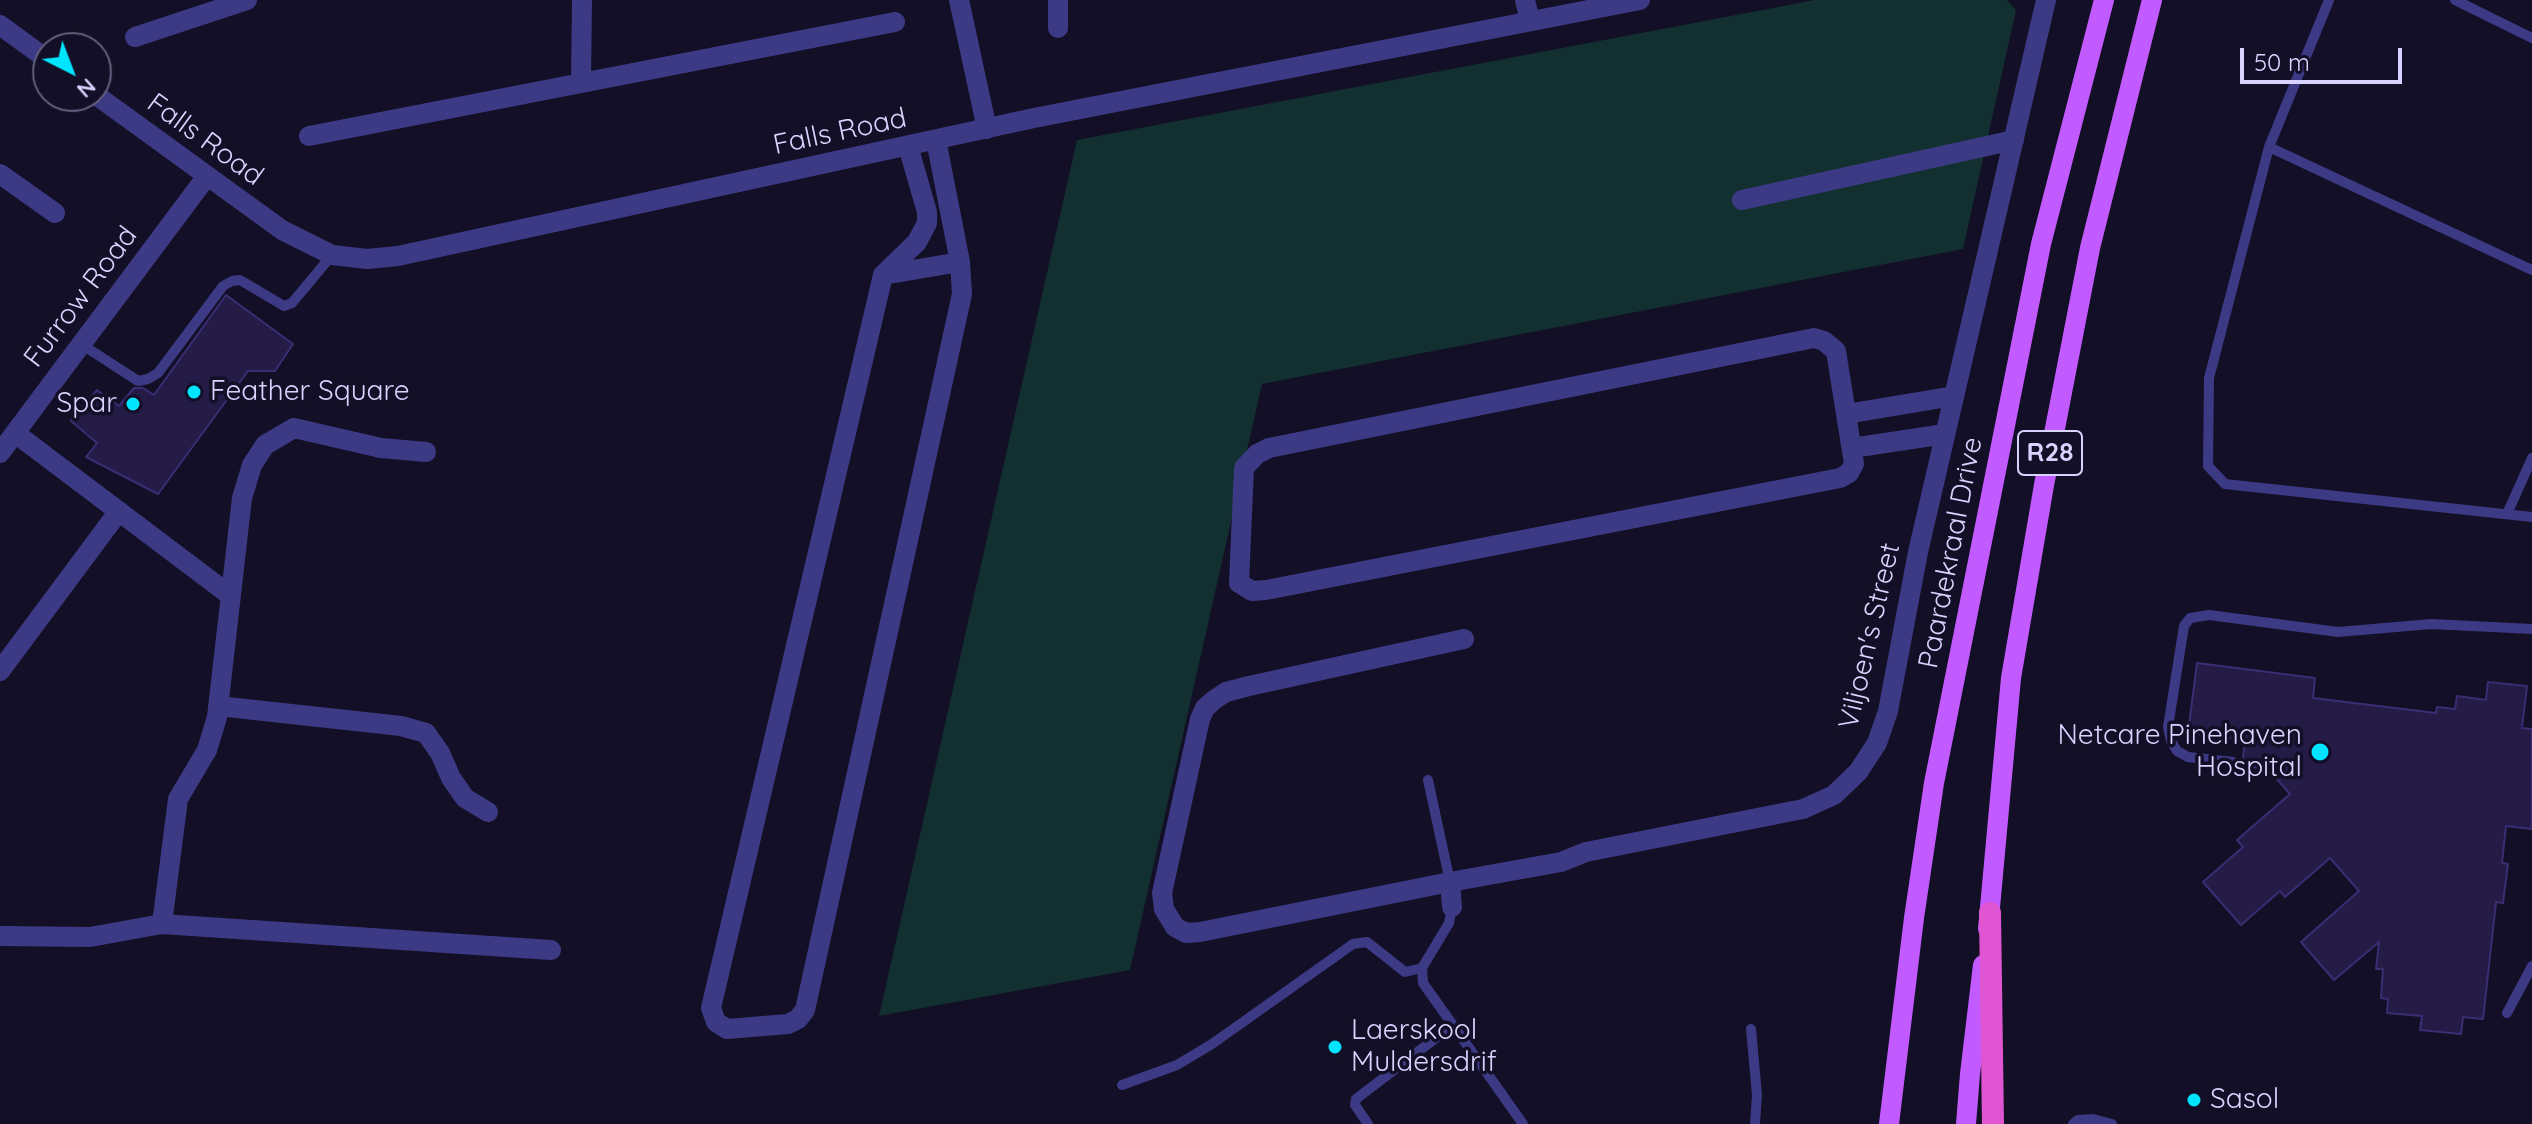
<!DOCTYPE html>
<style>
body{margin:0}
#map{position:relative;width:2532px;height:1124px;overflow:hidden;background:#130f26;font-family:Quicksand,sans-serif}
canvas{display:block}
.north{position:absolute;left:32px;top:32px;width:80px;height:80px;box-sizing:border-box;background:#130f26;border:2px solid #625e7d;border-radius:50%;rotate:138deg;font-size:22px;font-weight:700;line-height:32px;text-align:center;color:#d9d4ff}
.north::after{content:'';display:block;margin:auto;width:28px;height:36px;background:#00e5ff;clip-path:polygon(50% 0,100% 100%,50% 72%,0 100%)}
.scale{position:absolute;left:2240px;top:48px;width:162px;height:36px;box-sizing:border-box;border:4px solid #d9d4ff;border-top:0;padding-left:10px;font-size:24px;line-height:28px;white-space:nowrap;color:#d9d4ff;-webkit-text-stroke:6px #130f26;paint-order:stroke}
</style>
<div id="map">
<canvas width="2532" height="1124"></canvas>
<div class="north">N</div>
<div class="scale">50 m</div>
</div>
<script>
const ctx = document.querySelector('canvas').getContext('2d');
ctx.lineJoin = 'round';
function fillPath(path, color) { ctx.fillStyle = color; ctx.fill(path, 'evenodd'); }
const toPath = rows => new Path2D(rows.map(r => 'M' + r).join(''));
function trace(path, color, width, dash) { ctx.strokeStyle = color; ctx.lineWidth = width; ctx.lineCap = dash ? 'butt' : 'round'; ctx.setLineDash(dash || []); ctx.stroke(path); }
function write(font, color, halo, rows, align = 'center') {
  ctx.font = font + ' Quicksand,sans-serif'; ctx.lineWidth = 7; ctx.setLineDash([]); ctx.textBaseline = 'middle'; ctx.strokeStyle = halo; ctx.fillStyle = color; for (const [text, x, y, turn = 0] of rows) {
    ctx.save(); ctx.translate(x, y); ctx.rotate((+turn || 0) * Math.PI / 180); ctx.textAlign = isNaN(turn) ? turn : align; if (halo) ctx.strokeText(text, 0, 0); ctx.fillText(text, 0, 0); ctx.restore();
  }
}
fillPath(toPath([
 [1815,0,2007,0,2016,10,1963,249,1262,384,1130,970,879,1016,1077,140]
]), '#12302f');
const building = toPath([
 [226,295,293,344,275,371,248,371,158,494,86,457,97,443,71,421,97,390,119,406,134,388,143,388,154,395,226,295],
 [2197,663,2315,678,2313,698,2436,713,2437,707,2455,709,2457,696,2486,700,2488,682,2527,686,2522,728,2532,729,2532,829,2506,826,2502,863,2508,864,2503,903,2496,902,2483,1019,2463,1017,2461,1034,2420,1030,2422,1016,2387,1013,2388,999,2381,998,2383,969,2376,969,2379,942,2334,980,2301,942,2359,891,2330,858,2285,897,2280,891,2241,925,2203,882,2243,847,2237,840,2290,794,2268,769,2242,766,2245,740,2188,733,2197,663]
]);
fillPath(building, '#241b47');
trace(building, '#3b2d73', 2);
trace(toPath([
 [2329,0,2269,147,2209,378,2208,466,2225,484,2532,517],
 [2455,0,2532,38],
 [2269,147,2532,270],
 [81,344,138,381,148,379,158,373,223,286,232,281,240,280,284,306,292,303,332,255],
 [2507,514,2532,458],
 [2233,762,2188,757,2177,751,2171,741,2168,727,2184,626,2190,618,2209,615,2338,632,2431,624,2532,629],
 [1428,780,1450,882],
 [1422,968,1423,983,1523,1124],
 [1422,968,1449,923,1452,907],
 [2507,1013,2532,966],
 [1751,1029,1757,1095,1755,1124],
 [1122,1085,1177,1065,1212,1044,1353,944,1367,942,1405,972,1422,968],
 [1368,1124,1355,1105,1356,1099,1453,1025],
 [2073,1124,2078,1120,2093,1119,2112,1124]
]), '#3d3a85', 10);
trace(toPath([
 [959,0,987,129],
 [1058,0,1058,28],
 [1525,0,1530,21],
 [0,25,48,60],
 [135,37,247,0],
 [581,82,582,0],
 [96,95,282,230,332,255,367,259,398,256,1034,118,1640,0],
 [309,136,895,22],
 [908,146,927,212,927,223,917,242,883,275,711,1008,716,1022,727,1029,788,1024,798,1019,805,1010,962,294,960,262,936,140],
 [0,174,55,213],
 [1742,200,2014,140],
 [883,275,960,262],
 [1814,338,1824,341,1836,351,1854,464,1849,473,1840,478,1266,590,1252,591,1239,583,1244,468,1257,454,1269,448,1814,338],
 [1846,414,1954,396],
 [15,433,231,596],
 [1852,448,1945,434],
 [0,453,207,176],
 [0,671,119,511],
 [218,706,401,726,426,733,440,753,451,778,465,798,488,812],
 [1450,882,1200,932,1186,933,1175,927,1164,909,1162,893,1200,719,1205,708,1214,700,1226,692,1249,686,1464,639],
 [1452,907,1450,882,1561,862,1586,852,1803,809,1834,795,1858,772,1877,743,1888,711,1918,552,2046,0],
 [162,924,178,799,207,750,217,717,242,498,252,465,265,445,294,428,381,448,426,452],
 [0,936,90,937,162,924,551,950]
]), '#3d3a85', 20);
trace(toPath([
 [1988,929,2011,678,2044,485,2090,248,2152,0],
 [1889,1124,1914,918,1934,783,2041,244,2104,0],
 [1966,1124,1970,1074,1983,965]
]), '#c25bff', 20);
trace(toPath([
 [1990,913,1993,1124]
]), '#e055d1', 22);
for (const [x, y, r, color] of [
 [194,392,8,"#00e5ff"],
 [133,404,8,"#00e5ff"],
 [2320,752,10,"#00e5ff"],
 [1335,1047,8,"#00e5ff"],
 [2194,1100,8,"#00e5ff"]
]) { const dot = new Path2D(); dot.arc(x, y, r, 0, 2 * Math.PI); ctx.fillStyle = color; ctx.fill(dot); trace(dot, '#130f26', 3); }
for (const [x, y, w] of [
 [2050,453,64]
]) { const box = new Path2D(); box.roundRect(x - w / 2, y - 22, w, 44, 6); ctx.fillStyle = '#130f26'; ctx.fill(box); trace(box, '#d9d4ff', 2); }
write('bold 26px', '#d9d4ff', null, [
 ["R28",2050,453]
]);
write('28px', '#d9d4ff', '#130f26', [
 ["Falls Road",840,132,-12],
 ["Falls Road",205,140,36],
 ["Furrow Road",81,297,-53],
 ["Paardekraal Drive",1951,553,-79],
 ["Viljoen's Street",1870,636,-77]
]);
write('28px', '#d9d4ff', '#130f26', [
 ["Feather Square",210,392],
 ["Spar",117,404,"right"],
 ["Netcare Pinehaven",2302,736,"right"],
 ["Hospital",2302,768,"right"],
 ["Laerskool",1351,1031],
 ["Muldersdrif",1351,1063],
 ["Sasol",2210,1100]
], 'left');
</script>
